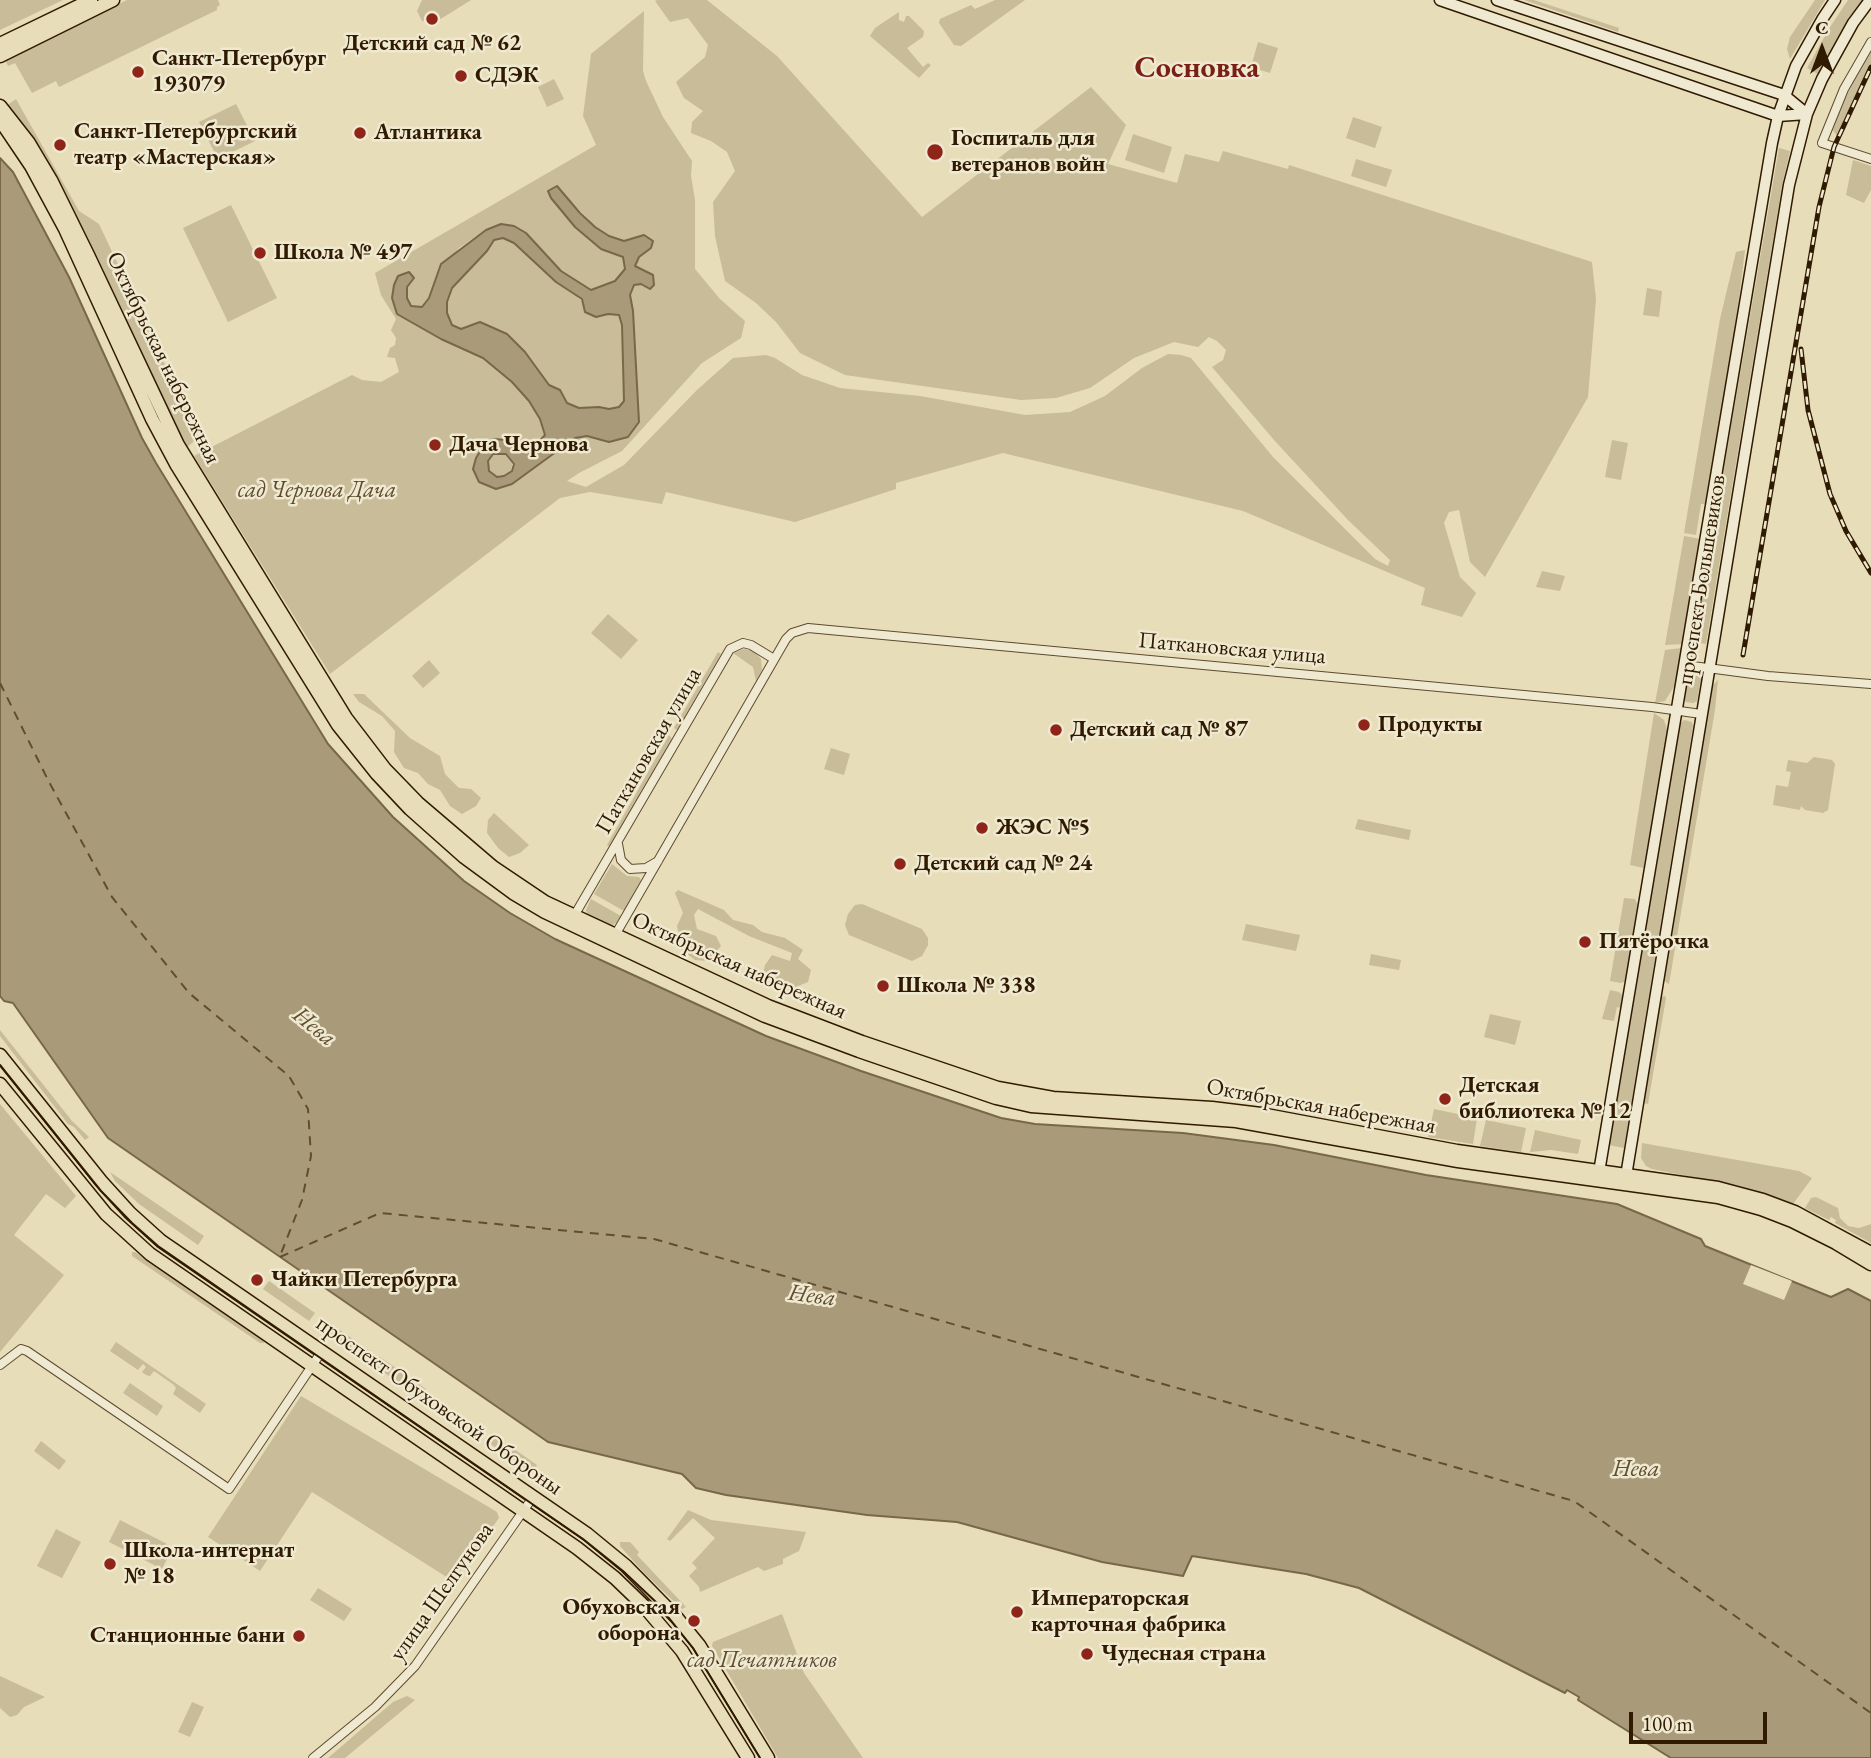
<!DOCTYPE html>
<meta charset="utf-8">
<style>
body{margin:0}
#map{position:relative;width:1871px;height:1758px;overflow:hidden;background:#e7ddb8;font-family:"EB Garamond",serif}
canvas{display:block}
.north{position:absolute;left:1787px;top:14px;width:70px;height:70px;-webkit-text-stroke:5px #efe9d1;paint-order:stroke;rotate:0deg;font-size:19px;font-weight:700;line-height:28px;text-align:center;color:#301a00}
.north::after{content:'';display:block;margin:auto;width:24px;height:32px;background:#301a00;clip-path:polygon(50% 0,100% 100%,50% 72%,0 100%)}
.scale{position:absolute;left:1629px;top:1712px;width:138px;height:32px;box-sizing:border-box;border:4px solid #301a00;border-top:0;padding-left:9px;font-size:21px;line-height:24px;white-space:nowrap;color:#301a00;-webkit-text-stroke:5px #efe9d1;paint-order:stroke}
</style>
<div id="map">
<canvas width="1871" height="1758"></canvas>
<div class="north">С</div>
<div class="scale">100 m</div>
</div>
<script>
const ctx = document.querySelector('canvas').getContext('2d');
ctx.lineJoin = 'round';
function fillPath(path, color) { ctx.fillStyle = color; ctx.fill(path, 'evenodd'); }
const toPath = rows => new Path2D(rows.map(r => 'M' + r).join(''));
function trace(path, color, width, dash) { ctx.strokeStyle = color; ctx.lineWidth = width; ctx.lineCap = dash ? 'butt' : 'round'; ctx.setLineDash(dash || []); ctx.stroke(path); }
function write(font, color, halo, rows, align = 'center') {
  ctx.font = font + ' "EB Garamond",serif'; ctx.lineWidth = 5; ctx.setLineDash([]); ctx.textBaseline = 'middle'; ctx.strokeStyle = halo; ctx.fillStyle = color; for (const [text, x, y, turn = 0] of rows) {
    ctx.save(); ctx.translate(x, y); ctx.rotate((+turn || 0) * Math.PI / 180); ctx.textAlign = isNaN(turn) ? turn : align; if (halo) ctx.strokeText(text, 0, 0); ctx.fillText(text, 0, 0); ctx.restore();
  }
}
fillPath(toPath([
 [0,0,63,0,0,30],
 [127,0,218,0,220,5,217,7,217,10,59,87,56,81,32,93,15,63,8,66,5,59],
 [422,0,471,0,439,20,422,21,417,11],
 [657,0,707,0,777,56,922,217,1091,87,1126,125,1108,164,1177,183,1185,154,1219,162,1223,151,1288,169,1289,165,1592,262,1596,299,1588,397,1485,577,1470,562,1459,510,1449,512,1444,523,1460,577,1476,593,1462,617,1421,605,1425,588,1243,511,1003,453,896,483,896,489,795,522,666,492,662,504,590,492,560,498,330,674,194,456,352,375,362,380,381,382,399,372,395,358,387,357,390,348,395,345,396,338,391,330,396,319,381,295,375,273,596,145,583,116,591,54,644,11,643,71,646,81,663,117,692,161,691,176,695,200,695,269,720,299,745,321,741,338,702,363,622,451,579,473,567,481,586,487,624,465,697,390,733,358,766,355,775,358,802,375,840,388,920,396,1025,415,1070,412,1105,396,1142,368,1168,354,1181,355,1191,358,1273,457,1375,559,1388,566,1390,560,1348,520,1274,440,1212,367,1223,360,1226,350,1217,341,1209,337,1198,347,1174,342,1134,358,1090,388,1056,398,1021,400,845,375,800,353,776,322,756,303,725,281,715,236,713,202,735,171,727,152,711,141,691,133,692,122,703,111,684,98,676,82,705,57,708,45,688,18,670,22,655,1],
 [557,186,595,227,609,236,624,241,644,235,651,248,639,257,635,266,653,275,641,284,634,285,630,295,633,311,638,422,627,437,609,442,587,436,575,438,496,489,476,458,508,440,524,453,534,447,545,434,540,419,529,401,512,382,483,358,441,339,397,314,409,272,407,298,411,307,422,307,429,298,435,280,459,248,485,230,526,233,561,271,591,290,615,281,625,269,623,257,601,249,562,211,549,191],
 [995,0,1025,0,961,46,954,45,939,23,940,19,971,5,975,9],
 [1524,0,1534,0,1619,28,1618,32],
 [1815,0,1825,0,1790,59,1787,49,1790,37],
 [1848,0,1864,0,1841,33,1818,74,1807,68,1830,27],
 [899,12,899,20,904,22,906,16,909,16,924,31,923,37,907,48,923,67,928,63,931,65,919,78,870,36,875,28],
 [1258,42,1278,48,1270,73,1251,67],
 [1871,52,1871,65,1837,136,1832,129,1841,107,1860,68],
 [554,79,564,99,547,107,538,87],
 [16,99,79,211,99,224,199,437,185,449,6,106],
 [236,104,255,141,218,159,199,122],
 [1353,117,1382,127,1375,148,1346,138],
 [1133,134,1172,147,1164,173,1125,160],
 [1779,148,1790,151,1782,186,1706,644,1694,642],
 [1356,159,1392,170,1386,187,1351,176],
 [1853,160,1871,166,1871,190,1864,203,1846,195],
 [231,205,277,298,228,322,183,228],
 [503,238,514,243,527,254,556,282,573,291,596,317,608,314,618,315,622,325,624,401,619,407,609,409,599,407,579,409,567,403,560,390,549,385,525,352,507,334,480,322,460,330,452,325,447,313,447,302,452,288,487,251,494,240],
 [1745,250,1736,323,1705,504,1701,504,1696,535,1684,533,1720,319,1736,252],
 [1647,288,1662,291,1659,317,1643,315],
 [1612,440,1628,443,1621,480,1605,477],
 '488 465a12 12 0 1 1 24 0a12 12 0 1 1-24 0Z',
 [1684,536,1701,539,1683,644,1665,645],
 [1542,571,1565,576,1560,591,1536,587],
 [608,614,638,640,621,659,591,633],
 [1682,648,1675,685,1665,701,1655,703,1665,650],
 [744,649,754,651,761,659,762,670,756,681,753,667,733,653],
 [718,652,721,654,677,730,674,728],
 [429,660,440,673,423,688,412,676],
 [1691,675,1698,676,1701,679,1697,701,1693,703,1686,702,1684,699,1688,678],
 [1718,680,1715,710,1669,984,1663,980,1711,687],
 [353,694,364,694,410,738,440,756,445,774,459,788,471,789,481,798,476,806,462,814,450,806,440,790,428,784,418,773,404,768,394,752,395,731,382,716,359,702],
 [1654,713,1664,720,1668,732,1644,868,1630,865],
 [1684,720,1692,722,1693,726,1624,1148,1609,1145,1680,724],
 [669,735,672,739,611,846,608,846,607,845],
 [831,748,850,754,844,775,824,769],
 [1814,757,1832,760,1835,764,1828,810,1823,813,1805,810,1801,806,1800,810,1773,805,1776,785,1788,787,1791,772,1786,771,1788,760,1807,763],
 [494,813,529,845,520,853,509,857,498,848,487,833,488,820],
 [1358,819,1411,830,1409,840,1355,829],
 [612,864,627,876,639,877,641,880,624,911,594,894],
 [678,890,724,910,733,920,753,925,762,932,785,938,803,950,798,959,811,970,808,982,784,992,775,991,762,979,765,965,772,955,790,961,792,953,749,936,698,909,694,915,697,929,716,936,721,946,708,961,695,960,682,950,677,926,683,913,675,893],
 [1624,898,1635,899,1638,905,1626,981,1621,983,1610,981],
 [591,899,621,916,616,923,609,927,588,918,586,910],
 [862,904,922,929,928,938,928,945,922,956,912,961,849,935,845,925,848,914,855,905],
 [1246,924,1300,935,1296,951,1242,940],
 [1371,954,1401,960,1399,970,1369,965],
 [1610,990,1619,992,1623,996,1621,1008,1617,1007,1614,1021,1602,1019],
 [1665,996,1666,998,1648,1104,1643,1103,1661,997],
 [1490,1014,1521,1021,1515,1045,1484,1037],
 [0,1030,72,1121,89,1137,85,1140,74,1127,68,1124,0,1036],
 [0,1104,76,1196,65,1208,46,1194,14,1235,64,1275,0,1352],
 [1434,1109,1477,1118,1473,1144,1428,1137],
 [1486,1120,1526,1128,1521,1152,1480,1146],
 [1535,1130,1581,1140,1578,1154,1551,1150,1530,1152],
 [1642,1143,1799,1171,1812,1178,1793,1204,1742,1187,1652,1169,1646,1166,1641,1158],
 [110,1172,204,1236,198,1245,139,1204,115,1181],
 [1816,1197,1838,1208,1840,1218,1848,1226,1859,1228,1871,1224,1871,1243,1835,1223,1836,1220,1831,1217,1829,1220,1805,1208,1811,1198],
 [132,1252,135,1252,263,1340,264,1343,260,1343,132,1256],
 [269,1281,315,1313,309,1321,263,1289],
 [324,1319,370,1351,365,1359,318,1327],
 [116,1342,206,1404,200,1413,173,1394,176,1388,174,1385,154,1371,150,1376,146,1375,142,1372,146,1367,143,1364,138,1370,110,1351],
 [380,1357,426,1389,421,1397,374,1366],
 [130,1383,163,1406,157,1416,123,1393],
 [301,1396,497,1512,499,1518,453,1581,312,1492,260,1571,208,1537],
 [491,1433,537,1465,532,1473,486,1441],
 [41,1441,66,1461,59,1470,34,1451],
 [688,1510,711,1520,806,1532,799,1551,783,1559,783,1564,764,1571,758,1567,700,1592,699,1587,689,1576,697,1568,692,1563,715,1538,693,1518,670,1541,667,1539],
 [120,1520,173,1547,162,1569,109,1542],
 [56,1529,81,1542,62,1578,37,1566],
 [620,1542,630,1542,639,1552,637,1555,686,1607,682,1609,645,1574,620,1546],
 [318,1588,352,1609,344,1621,310,1600],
 [782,1614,804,1673,863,1758,778,1758,712,1646,713,1642],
 [0,1676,45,1697,24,1707,17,1715,10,1717,0,1708],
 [407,1696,415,1700,345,1758,328,1758,393,1702],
 [192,1702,204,1707,190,1737,178,1732]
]), '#c8bc99');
const water = toPath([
 [0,158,13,172,69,277,142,438,156,463,328,744,393,817,464,881,510,913,555,939,766,1036,861,1071,1001,1118,1035,1124,1183,1133,1274,1145,1426,1175,1617,1204,1701,1239,1705,1246,1831,1297,1848,1289,1871,1301,1871,1758,1671,1758,1578,1700,1579,1697,1567,1690,1565,1693,1359,1588,1306,1574,1192,1556,1183,1576,1102,1562,957,1522,867,1515,726,1495,696,1488,682,1474,548,1442,108,1138,13,1003,4,1001,0,996,0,158],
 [557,186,580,213,595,227,609,236,624,241,644,235,653,241,651,248,639,257,635,266,653,275,654,285,650,289,641,284,634,285,630,295,633,311,639,422,628,437,609,442,587,436,575,438,512,484,496,489,479,482,473,469,476,458,484,445,493,439,508,440,524,453,534,447,545,435,540,419,529,401,512,382,483,358,441,339,397,314,392,298,394,285,398,276,409,272,414,278,407,287,407,298,411,306,422,307,429,298,441,264,486,230,501,224,514,226,526,233,561,271,591,290,615,281,625,269,623,257,601,249,575,227,551,198,548,191,557,186],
 [503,238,514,243,556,282,582,299,585,312,596,317,608,314,619,315,622,325,624,401,619,407,609,409,599,407,579,408,567,403,560,390,549,385,525,352,507,334,480,322,461,329,452,325,447,313,447,302,452,288,487,251,494,240,503,238],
 [493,454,506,454,514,464,512,471,504,476,497,477,489,471,488,461,493,454]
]);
fillPath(water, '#a99b79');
trace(water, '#796749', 2);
fillPath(toPath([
 [1751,1265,1792,1281,1784,1300,1743,1284]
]), '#e7ddb8');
trace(toPath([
 [0,683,49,782,112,897,189,993,289,1076,308,1109,311,1156,302,1200,280,1256],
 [280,1257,380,1213,654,1239,1574,1501,1871,1713]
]), '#604e30', 2, [9, 7]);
const street = toPath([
 [1871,42,1844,89,1822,143,1871,159],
 [1685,665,1768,676,1871,684],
 [618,844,621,860,630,869,646,868,658,861],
 [574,916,730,649,743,643,751,645,774,659],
 [614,937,786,639,792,633,808,628,1652,707,1701,714],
 [0,1365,21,1349,27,1351,229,1489,322,1351],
 [313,1758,375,1707,415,1666,533,1497]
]);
const secondary = toPath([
 [1440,0,1778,116,1807,114],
 [1497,0,1784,95,1807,114],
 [1598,1178,1772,143,1778,116,1796,66,1823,18,1835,0],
 [1625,1182,1789,185,1807,114,1822,79,1853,23,1870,0]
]);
const primary = toPath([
 [0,44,91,0],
 [0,56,113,0],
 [0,106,29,143,51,180,88,255,178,445,346,718,385,769,418,803,493,867,545,902,768,1006,862,1042,998,1088,1053,1098,1212,1108,1261,1114,1457,1151,1718,1188,1763,1200,1795,1212,1871,1253],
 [0,120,31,166,65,229,152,419,176,464,338,725,377,774,410,809,464,857,513,893,545,912,765,1016,859,1051,996,1098,1031,1106,1236,1121,1458,1161,1718,1197,1761,1209,1792,1221,1836,1243,1871,1264],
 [0,1055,101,1181,130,1213,161,1241,587,1534,626,1566,677,1618,699,1645,768,1758],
 [0,1084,106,1214,150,1254,577,1548,615,1578,643,1605,682,1651,748,1758]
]);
trace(street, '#5e4b2e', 10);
trace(secondary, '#301a00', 13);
trace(primary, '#301a00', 15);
trace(street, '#efe9d1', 8);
trace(secondary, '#efe9d1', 10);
trace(primary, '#e7ddb8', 12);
trace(toPath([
 [0,1065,101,1191,132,1223,158,1246,583,1539,623,1571,657,1603,693,1648,760,1758]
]), '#301a00', 2);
const rail = toPath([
 [1801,349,1808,410,1830,494,1846,531,1871,573],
 [1743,655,1819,207,1834,147,1871,67]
]);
trace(rail, '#301a00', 5);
trace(rail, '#efe9d1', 2.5, [8]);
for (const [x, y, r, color] of [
 [432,19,7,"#8f2418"],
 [138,72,7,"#8f2418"],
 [461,76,7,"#8f2418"],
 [360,133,7,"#8f2418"],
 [60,145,7,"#8f2418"],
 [935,152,9,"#8f2418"],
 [260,253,7,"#8f2418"],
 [435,445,7,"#8f2418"],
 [1364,725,7,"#8f2418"],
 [1056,730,7,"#8f2418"],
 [982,828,7,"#8f2418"],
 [900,864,7,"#8f2418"],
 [1585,942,7,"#8f2418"],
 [883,986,7,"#8f2418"],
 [1445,1099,7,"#8f2418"],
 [257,1280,7,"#8f2418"],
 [110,1564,7,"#8f2418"],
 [1017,1612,7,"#8f2418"],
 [694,1621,7,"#8f2418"],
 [299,1636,7,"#8f2418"],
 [1087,1654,7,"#8f2418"]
]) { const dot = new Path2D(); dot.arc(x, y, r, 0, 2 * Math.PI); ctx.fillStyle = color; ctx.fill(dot); trace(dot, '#efe9d1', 2.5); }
write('bold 23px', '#301a00', '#efe9d1', [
 ["Детский сад № 62",432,44,"center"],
 ["Санкт-Петербург",152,59],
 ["193079",152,85],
 ["СДЭК",475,76],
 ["Санкт-Петербургский",74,132],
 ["театр «Мастерская»",74,158],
 ["Атлантика",374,133],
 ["Госпиталь для",951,139],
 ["ветеранов войн",951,165],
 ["Школа № 497",274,253],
 ["Дача Чернова",449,445],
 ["Продукты",1378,725],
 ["Детский сад № 87",1070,730],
 ["ЖЭС №5",996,828],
 ["Детский сад № 24",914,864],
 ["Пятёрочка",1599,942],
 ["Школа № 338",897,986],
 ["Детская",1459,1086],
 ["библиотека № 12",1459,1112],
 ["Чайки Петербурга",271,1280],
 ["Школа-интернат",124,1551],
 ["№ 18",124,1577],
 ["Императорская",1031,1599],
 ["карточная фабрика",1031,1625],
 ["Обуховская",680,1608,"right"],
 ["оборона",680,1634,"right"],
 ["Станционные бани",285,1636,"right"],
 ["Чудесная страна",1101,1654]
], 'left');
write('23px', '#301a00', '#efe9d1', [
 ["Октябрьская набережная",163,358,64],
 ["проспект Большевиков",1702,580,-81],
 ["Паткановская улица",1232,649,5],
 ["Паткановская улица",649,751,-60],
 ["Октябрьская набережная",739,966,24],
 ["Октябрьская набережная",1321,1107,10],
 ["проспект Обуховской Обороны",439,1406,35],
 ["улица Шелгунова",442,1592,-55]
]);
write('italic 23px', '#5e4b2e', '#efe9d1', [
 ["сад Чернова Дача",317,491],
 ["сад Печатников",762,1661]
]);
write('italic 24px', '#604e30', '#efe9d1', [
 ["Нева",314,1027,39],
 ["Нева",812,1296,7],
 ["Нева",1636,1469]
]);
write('bold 30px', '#7a1f14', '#efe9d1', [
 ["Сосновка",1197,69]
]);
</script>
